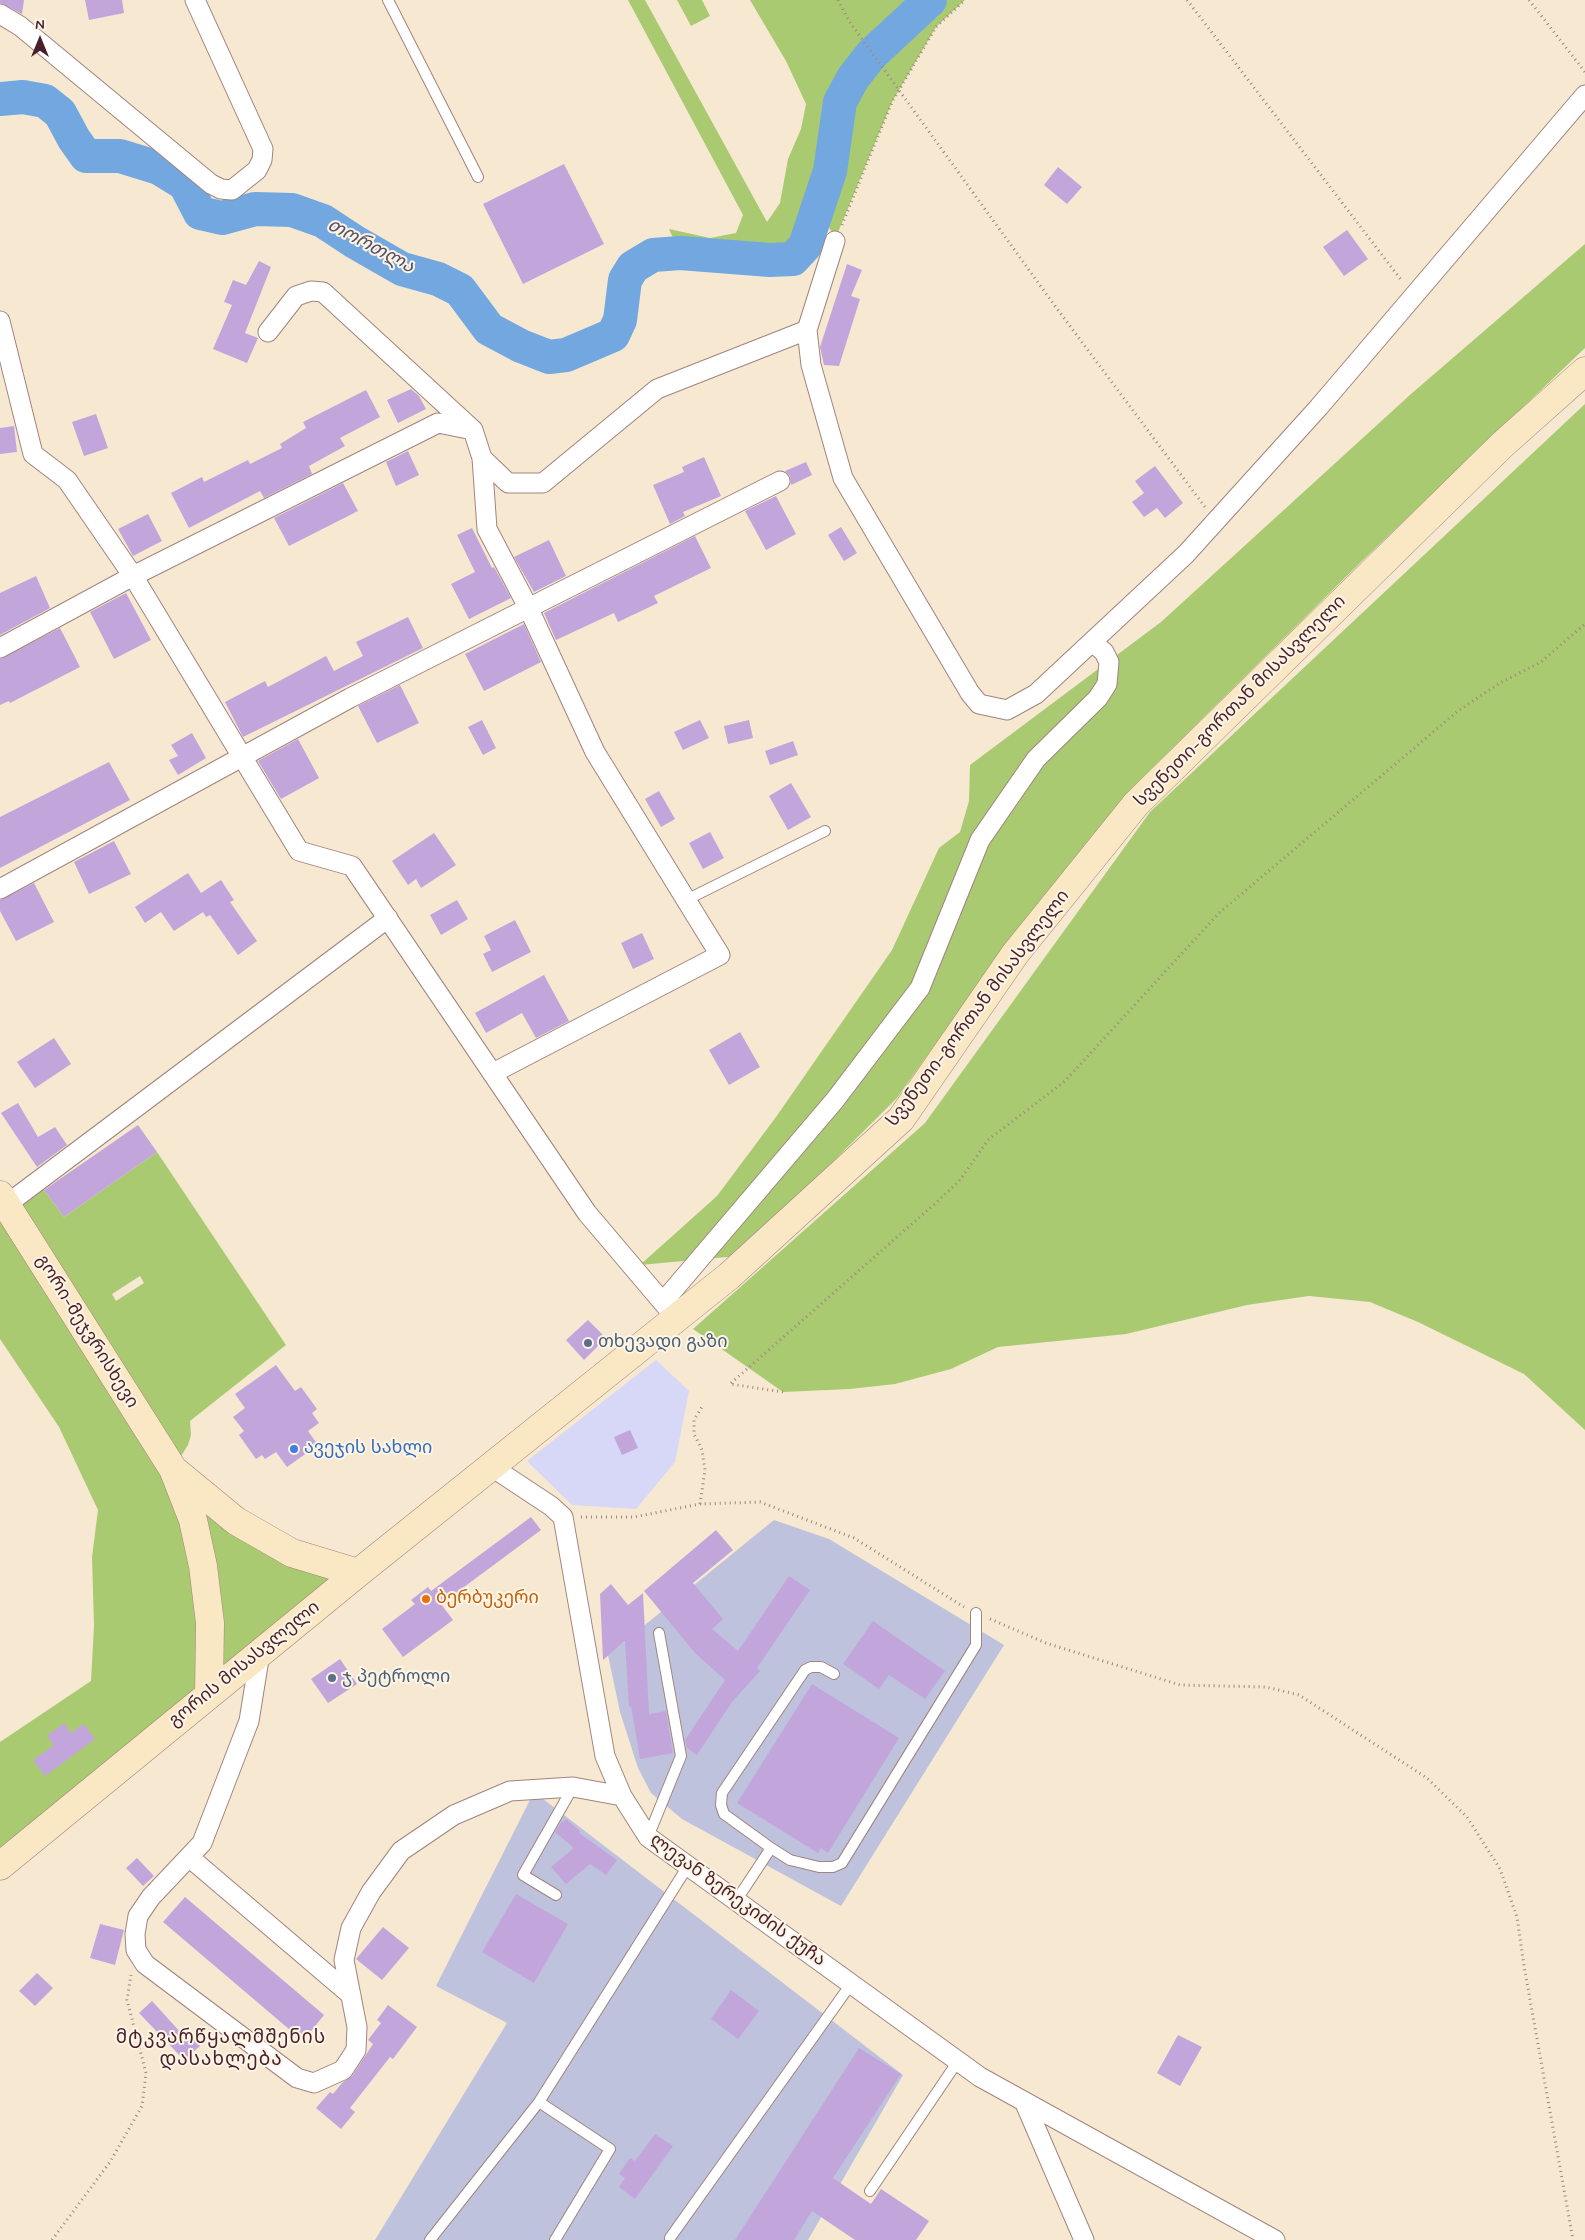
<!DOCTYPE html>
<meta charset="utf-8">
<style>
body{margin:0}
#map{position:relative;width:1585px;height:2240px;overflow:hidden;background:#f7e8d1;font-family:Mynerve,sans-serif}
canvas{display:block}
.north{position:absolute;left:15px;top:15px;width:50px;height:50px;-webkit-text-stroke:4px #fcf5e5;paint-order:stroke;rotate:0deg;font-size:14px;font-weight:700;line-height:20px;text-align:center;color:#4a1f2b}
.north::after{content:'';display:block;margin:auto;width:18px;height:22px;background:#4a1f2b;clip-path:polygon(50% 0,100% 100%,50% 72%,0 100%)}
</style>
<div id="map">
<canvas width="1585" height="2240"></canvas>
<div class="north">N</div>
</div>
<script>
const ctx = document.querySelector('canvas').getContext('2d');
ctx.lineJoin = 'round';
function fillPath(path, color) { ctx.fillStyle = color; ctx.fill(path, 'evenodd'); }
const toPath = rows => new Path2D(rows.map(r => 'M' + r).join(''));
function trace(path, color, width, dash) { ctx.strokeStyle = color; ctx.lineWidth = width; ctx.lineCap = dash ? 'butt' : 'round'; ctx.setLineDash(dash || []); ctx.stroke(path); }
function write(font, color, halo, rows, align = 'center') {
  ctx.font = font + ' Mynerve,"Noto Sans Georgian",sans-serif'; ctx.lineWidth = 4; ctx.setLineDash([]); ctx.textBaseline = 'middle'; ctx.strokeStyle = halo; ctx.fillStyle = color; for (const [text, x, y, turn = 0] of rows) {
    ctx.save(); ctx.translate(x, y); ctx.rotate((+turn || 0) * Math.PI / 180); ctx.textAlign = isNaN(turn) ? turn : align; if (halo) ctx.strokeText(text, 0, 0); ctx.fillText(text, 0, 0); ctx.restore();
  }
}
fillPath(toPath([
 [656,1360,689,1391,675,1462,636,1509,572,1505,527,1461]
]), '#d7d7f8');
fillPath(toPath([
 [774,1520,829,1539,1004,1645,841,1906,682,1819,651,1793,638,1768,620,1712,608,1655],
 [534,1792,903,2075,808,2240,375,2240,507,2023,436,1986]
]), '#bfc2dd');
fillPath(toPath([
 [628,0,645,0,767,222,780,203,788,159,801,129,806,104,786,61,750,0,965,0,936,27,892,102,836,237,817,212,805,246,793,259,770,260,680,253,669,229,710,238,736,233,743,215],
 [677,0,702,0,710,16,691,26],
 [1585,244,1585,348,1361,562,1139,781,993,963,897,1098,738,1256,640,1265,717,1196,776,1117,892,950,939,848,960,832,969,801,970,765,1161,622,1411,394],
 [1585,404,1585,1430,1524,1374,1418,1322,1370,1302,1309,1296,1247,1305,1126,1334,998,1347,951,1369,895,1384,850,1389,783,1392,693,1329,925,1123,1150,812],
 [157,1152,286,1345,190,1421,191,1435,188,1445,173,1469,236,1521,358,1573,0,1866,0,1742,91,1681,94,1626,92,1557,98,1510,59,1427,0,1339,0,1195,35,1184,44,1190,64,1217],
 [140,1276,144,1283,116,1301,112,1294]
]), '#aaca72');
trace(toPath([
 [0,99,23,97,45,101,60,113,74,139,86,156,120,156,159,168,185,184,200,213,222,218,255,209,292,210,323,221,355,242,402,269,438,279,460,290,489,329,521,346,549,357,566,355,613,335,620,320,625,280,633,267,653,255,680,253,770,260,793,259,805,246,830,171,840,102,853,78,871,55,930,0]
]), '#72a8df', 34);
fillPath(toPath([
 [0,0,24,0,22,14,0,3],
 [85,0,122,0,124,13,89,20],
 [564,164,604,244,523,284,483,204],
 [1058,167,1082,187,1067,204,1044,185],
 [1347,230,1368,259,1344,276,1323,247],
 [259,261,271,267,245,333,258,338,247,363,213,349,232,305,224,302,233,280,246,285],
 [847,264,862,270,851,296,860,299,839,366,824,365,820,347],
 [411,389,419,396,426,409,398,423,387,400],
 [366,390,380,417,340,438,345,446,309,466,312,474,264,498,260,491,189,528,171,493,202,477,204,482,248,460,250,464,282,448,280,444,306,428,303,422],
 [96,414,108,448,84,456,72,422],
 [14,426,17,452,0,454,0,428],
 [408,451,419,475,396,486,386,462],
 [704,457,721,496,683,512,685,516,670,524,653,485,684,472,682,467],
 [806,462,812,475,791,485,790,476,785,471],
 [1155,466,1183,503,1165,518,1157,508,1144,517,1132,502,1144,493,1135,481],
 [343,483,358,511,289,546,274,518],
 [776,496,796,534,766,550,745,511],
 [148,514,162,541,133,556,118,529],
 [841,527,857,553,844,561,828,535],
 [472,528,492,568,494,567,511,598,469,619,451,584,475,572,457,535],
 [695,536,711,568,654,596,658,603,618,622,614,613,556,640,544,613],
 [549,540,566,576,534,592,514,557],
 [36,576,50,608,0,635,0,593],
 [126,593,151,640,114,659,90,612],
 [408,617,423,648,243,737,225,702,265,681,268,687,326,656,334,671,363,656,356,642],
 [524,624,541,662,484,691,465,654],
 [60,628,80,667,10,703,9,701,0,705,0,659],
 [400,685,419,723,377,743,358,706],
 [482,720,496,748,483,755,468,727],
 [700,720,709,738,683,750,674,732],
 [749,720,753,738,728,744,724,726],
 [192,733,206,758,178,775,169,760,178,756,171,745],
 [298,739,319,778,281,799,258,761],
 [793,741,798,755,770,765,765,751],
 [109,762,130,800,0,868,0,817],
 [791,783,811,817,788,830,769,796],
 [659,791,675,819,661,827,645,799],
 [710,832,724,858,703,869,689,843],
 [434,833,456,865,421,888,416,879,408,885,392,861],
 [114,841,131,874,89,894,74,862],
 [188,873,201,893,221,880,234,900,230,902,257,941,238,955,210,915,206,917,203,912,174,931,161,912,145,923,135,907],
 [34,883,54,922,16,941,0,911,0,900],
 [457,900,468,919,441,935,430,915],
 [515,920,531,952,492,972,483,954,491,950,484,936],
 [642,933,654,959,633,969,621,943],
 [544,975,569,1021,536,1038,522,1013,486,1033,475,1013],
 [740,1032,760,1067,729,1085,709,1050],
 [54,1038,71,1064,35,1088,17,1062],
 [18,1103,38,1137,55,1127,67,1145,37,1167,1,1113],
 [138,1125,157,1152,64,1217,44,1190],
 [588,1320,606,1338,584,1360,566,1340],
 [276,1365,295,1391,301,1387,317,1409,312,1413,319,1423,308,1431,318,1445,287,1467,276,1452,265,1459,262,1455,256,1459,239,1435,244,1431,233,1417,245,1408,235,1394],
 [630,1430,638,1448,622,1455,614,1437],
 [531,1517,541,1530,441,1604,453,1620,403,1657,382,1629,415,1604,411,1600,428,1587,431,1591],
 [716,1530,733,1550,693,1583,723,1619,712,1629,738,1651,789,1576,810,1590,757,1668,760,1671,732,1702,697,1755,687,1748,685,1740,725,1680,695,1653,644,1591],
 [611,1584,628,1605,643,1593,649,1714,666,1711,673,1753,640,1759,631,1706,629,1707,625,1641,603,1660,600,1594],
 [873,1621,945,1671,925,1699,889,1675,879,1689,843,1664],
 [340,1659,357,1684,328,1703,311,1679],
 [812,1684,899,1738,828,1853,821,1848,818,1853,737,1803],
 [64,1723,71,1733,84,1724,95,1739,45,1776,33,1760,54,1745,47,1736],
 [566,1819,580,1831,579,1833,617,1860,606,1875,590,1864,566,1884,551,1867,574,1848,555,1832,562,1821,563,1822],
 [137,1858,154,1876,143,1886,126,1868],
 [516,1894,568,1924,534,1983,482,1952],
 [185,1897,324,2015,303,2041,163,1922],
 [100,1924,124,1930,115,1965,90,1958],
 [383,1927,409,1948,382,1980,356,1959],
 [37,1973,53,1988,35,2006,19,1991],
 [731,1990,759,2011,738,2039,711,2019],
 [152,2001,182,2034,186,2031,200,2046,184,2060,139,2013],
 [388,2005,417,2027,393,2059,390,2057,350,2108,355,2112,341,2129,316,2108,330,2092,333,2094,342,2083,352,2076,373,2044,368,2040,381,2023,377,2020],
 [1178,2035,1202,2047,1180,2086,1157,2073],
 [859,2048,901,2074,833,2178,871,2204,881,2189,929,2221,916,2240,855,2240,812,2211,794,2240,735,2240],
 [655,2134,673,2146,635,2199,619,2187,625,2178,619,2174,630,2158,635,2161]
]), '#c2a6db');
const lane = toPath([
 [388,0,478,177],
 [686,900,825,831],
 [834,1674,821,1667,811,1667,805,1670,722,1793,721,1805,724,1814,771,1848,790,1860,819,1867,833,1867,842,1863,976,1645,976,1613],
 [648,1837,681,1756,659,1633],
 [556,1895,523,1875,573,1787],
 [736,1901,771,1848],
 [539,2102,610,2149,555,2240],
 [870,2191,958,2061],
 [670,2238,851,1984],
 [430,2240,539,2102,688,1866]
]);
const street = toPath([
 [0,14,20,26,211,184,221,189,232,190,257,170,262,160,263,149,195,0],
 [835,241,807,330,811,365,843,478,970,693,979,704,1007,710,1036,694,1186,554,1319,407,1585,95],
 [0,321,33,454,67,480,133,576,299,851,352,866,587,1213,676,1318],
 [268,332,296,296,311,291,323,292,473,430],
 [482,458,508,483,543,483,657,389,807,330],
 [0,648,133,576,438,423,473,430,482,458,487,529,528,607,595,752,720,955,493,1073],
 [0,889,350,698,780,481],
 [6,1205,388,918],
 [663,1302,835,1100,920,988,980,840,1036,759,1098,698,1107,684,1109,662,1104,652,1092,642],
 [492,1467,551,1506,563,1517,605,1756,622,1796,648,1837,980,2077,1275,2240],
 [260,1653,249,1721,202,1843,151,1897,138,1916,135,1934,136,1950,145,1964,297,2078,314,2083,343,2070,356,2050,357,2027,344,1960,351,1928,371,1892,401,1851,454,1815,510,1791,573,1787,622,1796],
 [189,1857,351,1995],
 [1024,2101,1084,2240]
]);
const secondary = toPath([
 [0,1195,173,1469,193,1520,203,1566,210,1623,209,1694],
 [174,1470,236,1521,292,1553,358,1573],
 [0,1866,358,1573,729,1276,901,1119,1015,954,1136,804,1502,445,1585,371]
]);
trace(lane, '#a0847e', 12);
trace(street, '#a0847e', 21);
trace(secondary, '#a0847e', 29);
trace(toPath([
 [838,0,849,21,1055,306,1205,507],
 [1187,0,1402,281],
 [1529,0,1585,72],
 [842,225,892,102,936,27,965,0],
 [783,1392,730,1384,938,1201,960,1180,988,1140,1065,1081,1219,913,1458,711,1500,683,1541,662,1585,624],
 [700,1504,705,1470,702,1450,694,1434,694,1420,702,1407],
 [581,1517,634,1517,700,1504,760,1502,854,1538,964,1607],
 [990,1619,1046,1643,1180,1685,1266,1687,1299,1695,1427,1778,1467,1817,1500,1869,1517,1917,1524,1966,1573,2240],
 [52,2240,110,2162,142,2106,146,2073,127,2000,131,1975]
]), '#a0847e', 3, [1, 4]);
trace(lane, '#fff', 10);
trace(street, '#fff', 19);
trace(secondary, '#fae7c3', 28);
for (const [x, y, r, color] of [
 [588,1343,5,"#5c6f8a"],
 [294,1449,5,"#3f7fe0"],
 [426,1599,5,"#e8710a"],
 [332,1678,5,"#5c6f8a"]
]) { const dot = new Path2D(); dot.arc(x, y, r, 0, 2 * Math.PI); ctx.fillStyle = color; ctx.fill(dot); trace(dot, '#fcf5e5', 2); }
write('18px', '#4a1f2b', '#fcf5e5', [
 ["სვენეთი-გორთან მისასვლელი",1241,702,-45],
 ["სვენეთი-გორთან მისასვლელი",979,1009,-53],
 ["გორი-მეჯვრისხევი",86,1332,58],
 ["გორის მისასვლელი",245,1665,-39],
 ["ლევან ზერეკიძის ქუჩა",737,1901,36]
]);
write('18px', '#4e5e75', '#fcf5e5', [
 ["თხევადი გაზი",598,1343],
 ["ჯ პეტროლი",342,1678]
], 'left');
write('18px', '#366cbe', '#fcf5e5', [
 ["ავეჯის სახლი",304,1449]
], 'left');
write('18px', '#c56008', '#fcf5e5', [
 ["ბერბუკერი",436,1599]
], 'left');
write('italic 19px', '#584f6a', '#fcf5e5', [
 ["თორთლა",370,247,28]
]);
ctx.letterSpacing = '1px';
write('19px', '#4a1f2b', '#fcf5e5', [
 ["მტკვარწყალმშენის",221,2039],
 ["დასახლება",221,2061]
]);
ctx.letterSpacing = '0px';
</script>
